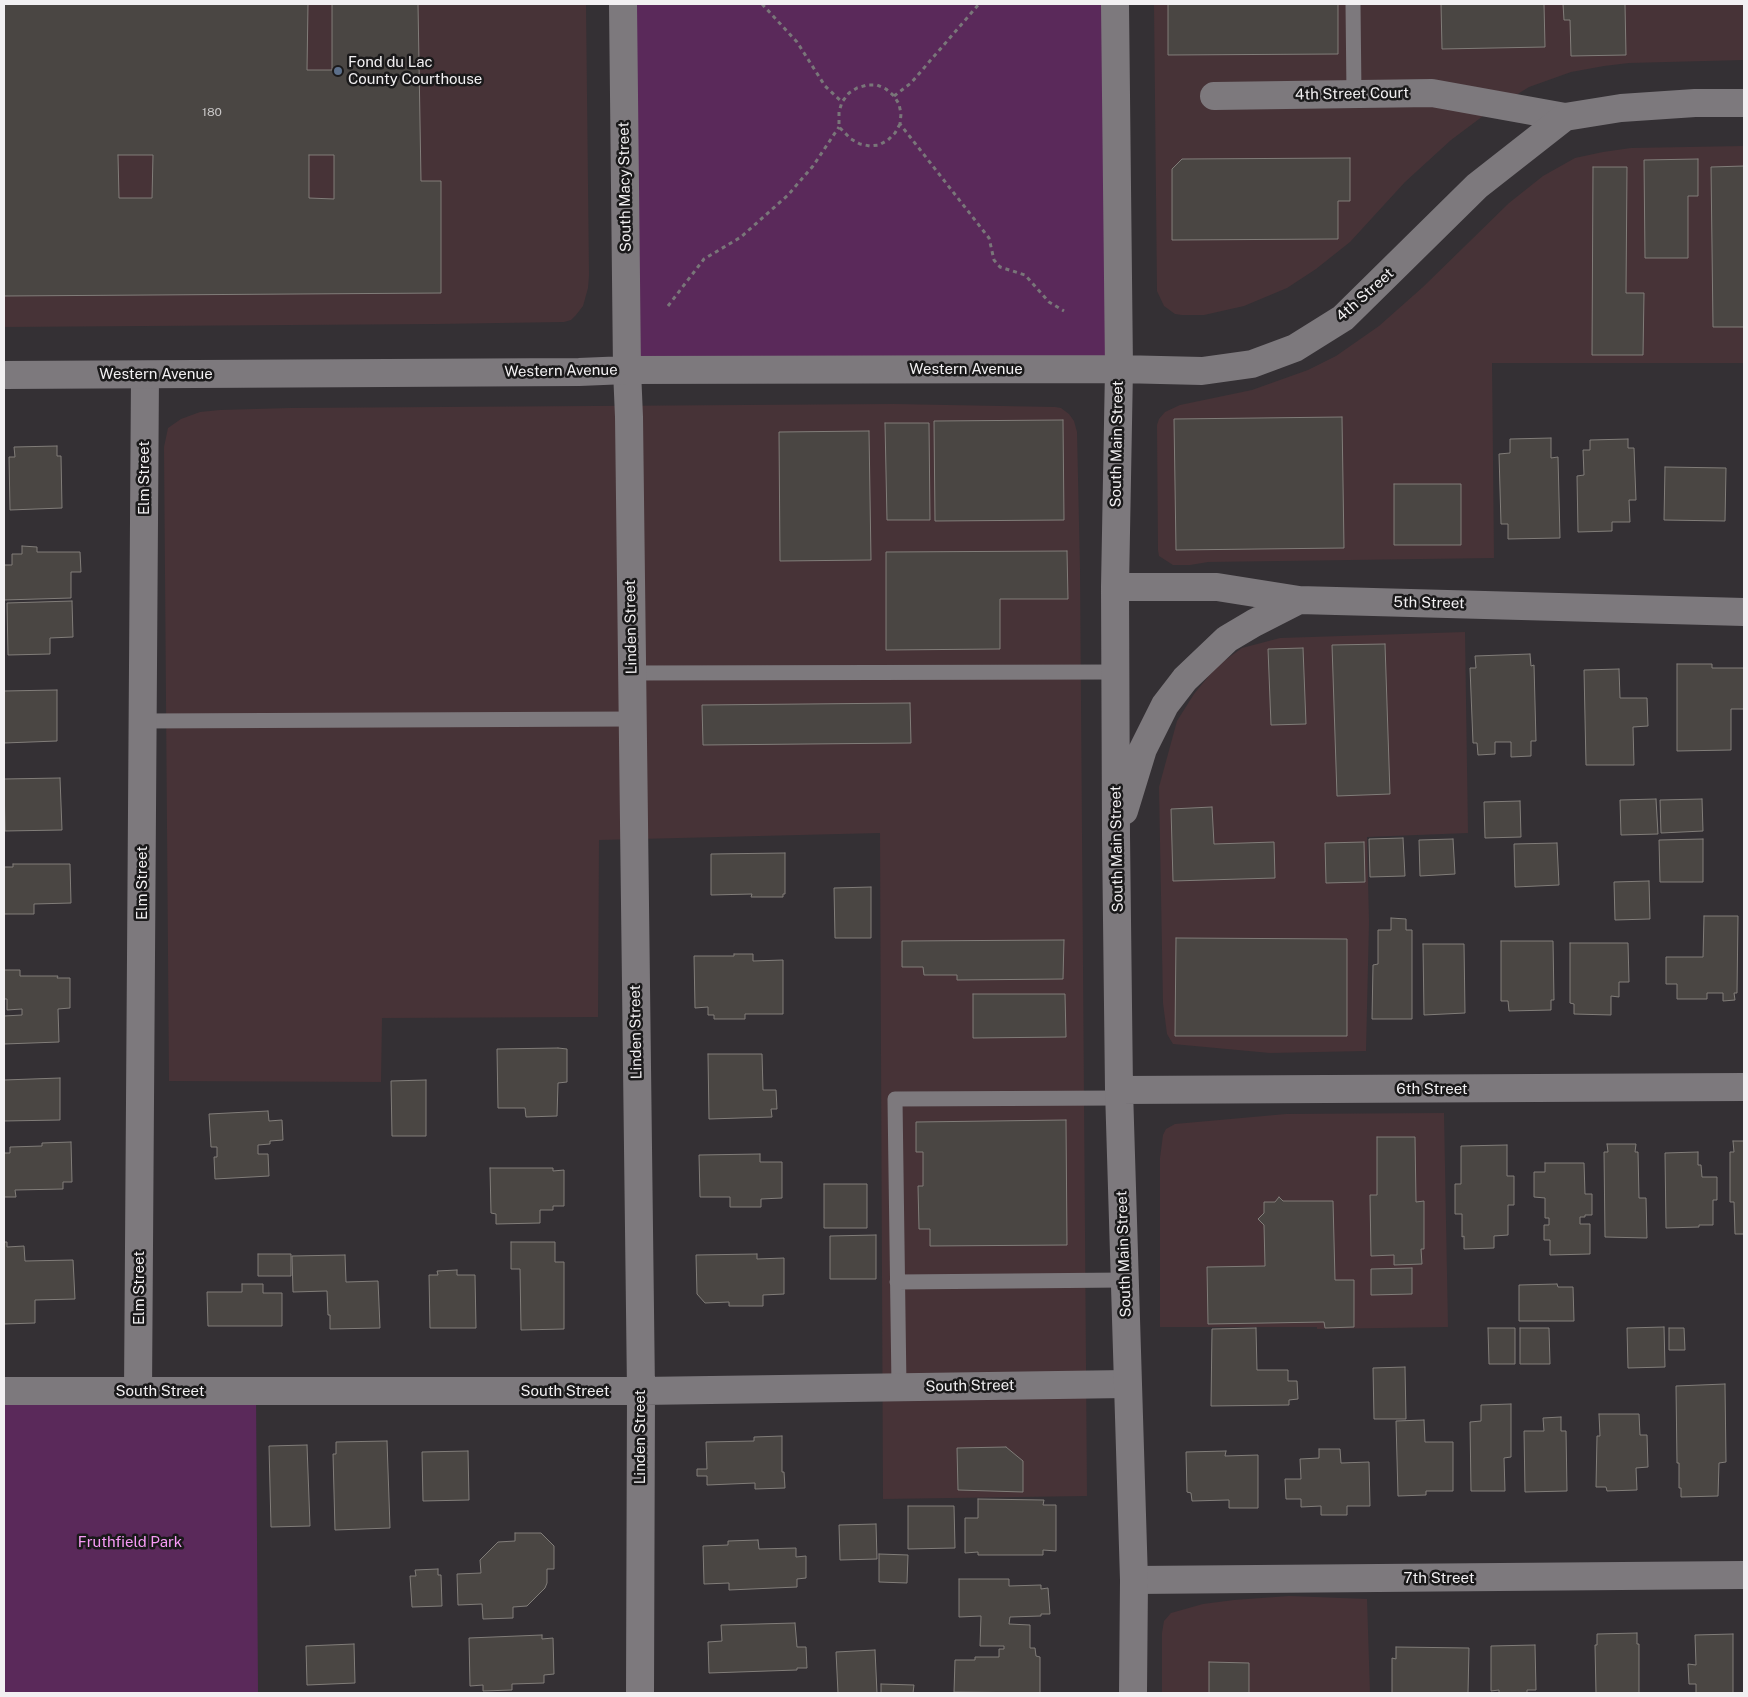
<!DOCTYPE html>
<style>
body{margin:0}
#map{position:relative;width:1748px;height:1697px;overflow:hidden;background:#343034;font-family:"Public Sans",sans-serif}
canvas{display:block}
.frame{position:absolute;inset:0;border:5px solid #f2f0f2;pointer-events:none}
</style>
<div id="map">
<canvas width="1748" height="1697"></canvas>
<div class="frame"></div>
</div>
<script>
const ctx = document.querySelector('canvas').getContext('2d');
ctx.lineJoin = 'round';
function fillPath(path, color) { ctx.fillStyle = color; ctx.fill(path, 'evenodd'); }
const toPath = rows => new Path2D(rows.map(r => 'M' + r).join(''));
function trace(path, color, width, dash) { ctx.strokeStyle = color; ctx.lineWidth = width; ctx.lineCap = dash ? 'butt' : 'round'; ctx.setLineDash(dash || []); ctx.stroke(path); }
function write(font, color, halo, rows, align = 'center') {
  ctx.font = font + ' "Public Sans",sans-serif'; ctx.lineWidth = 5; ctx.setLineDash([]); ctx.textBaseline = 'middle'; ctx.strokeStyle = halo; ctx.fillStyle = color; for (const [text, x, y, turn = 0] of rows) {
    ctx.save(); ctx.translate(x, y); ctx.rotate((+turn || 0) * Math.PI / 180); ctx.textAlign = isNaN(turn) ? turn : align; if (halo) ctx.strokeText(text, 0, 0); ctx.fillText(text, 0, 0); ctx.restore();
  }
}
fillPath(toPath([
 [4,4,586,4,589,275,588,288,583,306,576,315,571,320,564,322,436,324,4,327],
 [1154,4,1744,4,1744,60,1629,63,1604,66,1571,72,1529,87,1487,113,1451,140,1405,182,1350,242,1316,269,1287,288,1244,306,1204,315,1182,315,1175,314,1164,306,1157,291],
 [1744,146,1744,363,1492,363,1494,558,1208,562,1190,565,1173,565,1159,556,1158,550,1157,425,1159,419,1165,412,1180,405,1252,390,1308,370,1336,356,1379,326,1423,287,1509,203,1543,176,1575,158,1603,152,1631,148],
 [894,404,1055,407,1061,408,1069,414,1074,421,1077,432,1080,568,1087,1496,883,1499,880,833,599,840,598,1017,382,1018,381,1082,169,1081,164,447,168,428,181,419,200,412,220,410,290,408],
 [1465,632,1468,833,1367,837,1369,922,1366,1051,1270,1053,1173,1044,1167,1034,1163,1003,1159,787,1177,721,1194,694,1217,666,1242,648,1280,638],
 [1444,1113,1448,1327,1317,1329,1317,1327,1160,1327,1160,1158,1163,1135,1166,1129,1175,1124,1286,1114],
 [1289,1596,1367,1599,1370,1693,1162,1693,1162,1633,1164,1621,1171,1613,1203,1604,1234,1600]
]), '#473337');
fillPath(toPath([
 [623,4,1115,4,1119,369,627,370],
 [4,1391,256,1391,258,1693,4,1693]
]), '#5a295a');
const building = toPath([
 [4,4,308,4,307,70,332,70,332,4,418,4,421,181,441,181,441,293,4,296,4,4],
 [118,155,153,155,152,198,119,198,118,155],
 [309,155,334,155,334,199,309,198,309,155],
 [1168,4,1338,4,1338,54,1168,55,1168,4],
 [1441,4,1544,4,1545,47,1442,49,1441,4],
 [1563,4,1625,4,1626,55,1571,56,1570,20,1564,20,1563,4],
 [1350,158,1350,201,1338,201,1338,239,1172,240,1172,169,1182,159,1350,158],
 [1698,159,1698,196,1688,196,1688,258,1645,258,1644,160,1698,159],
 [1744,166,1744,327,1713,327,1711,167,1744,166],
 [1593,167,1627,167,1626,293,1644,293,1643,355,1592,355,1593,167],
 [1342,417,1344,548,1176,550,1174,419,1342,417],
 [1063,420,1064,520,935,521,934,421,1063,420],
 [885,423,929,423,930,520,887,520,885,423],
 [869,431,871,560,780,561,779,432,869,431],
 [1551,438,1551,458,1558,457,1560,538,1508,539,1508,524,1501,524,1499,454,1510,453,1510,439,1551,438],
 [1628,439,1628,448,1634,448,1636,500,1629,500,1630,522,1612,522,1612,531,1578,532,1577,476,1584,475,1583,450,1590,450,1590,440,1628,439],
 [57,446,57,456,61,456,62,508,10,510,9,457,15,457,14,447,57,446],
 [1665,467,1726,468,1725,521,1664,520,1665,467],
 [1394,484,1461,484,1461,545,1394,545,1394,484],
 [22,546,37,547,37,552,80,552,81,572,71,572,71,598,4,600,4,565,12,565,12,554,22,554,22,546],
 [1067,551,1068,599,1000,599,1000,649,886,650,886,552,1067,551],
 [72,601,73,637,50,638,50,654,8,655,7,603,72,601],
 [1385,644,1390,794,1337,796,1332,645,1385,644],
 [1303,648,1306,724,1271,725,1268,649,1303,648],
 [1530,654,1531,666,1534,665,1536,741,1531,741,1531,756,1511,757,1511,742,1495,742,1495,754,1478,755,1477,743,1473,743,1470,668,1476,668,1475,656,1530,654],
 [1677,664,1712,664,1712,668,1744,668,1744,709,1731,709,1731,750,1677,751,1677,664],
 [1619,669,1620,698,1647,698,1648,726,1633,727,1634,765,1586,765,1584,670,1619,669],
 [57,690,57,741,4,743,4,691,57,690],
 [910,703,911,743,703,745,702,705,910,703],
 [60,778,62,830,5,831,4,779,60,778],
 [1656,799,1658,834,1621,835,1620,800,1656,799],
 [1702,799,1703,831,1661,833,1660,800,1702,799],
 [1520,801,1521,837,1485,838,1484,802,1520,801],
 [1212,807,1214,844,1274,842,1275,878,1173,881,1171,809,1212,807],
 [1403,838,1405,876,1370,877,1369,839,1403,838],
 [1453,839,1455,874,1420,876,1419,840,1453,839],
 [1703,839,1703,882,1660,882,1659,840,1703,839],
 [1364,842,1365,882,1326,883,1325,843,1364,842],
 [1557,843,1559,885,1515,887,1514,844,1557,843],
 [785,853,785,894,783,894,783,897,751,897,752,894,711,895,711,854,785,853],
 [13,864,70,864,71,903,34,904,34,914,4,914,4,867,13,867,13,864],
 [1649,881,1650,919,1615,920,1614,882,1649,881],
 [871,887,871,938,835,938,834,888,871,887],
 [1704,916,1738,916,1737,993,1734,993,1735,1000,1723,1001,1723,993,1707,993,1707,999,1677,999,1677,984,1666,984,1666,957,1703,957,1704,916],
 [1391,918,1406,919,1406,930,1412,930,1412,1019,1372,1019,1373,965,1378,964,1378,930,1391,930,1391,918],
 [1176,938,1347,939,1347,1036,1175,1036,1176,938],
 [1064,940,1063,979,957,980,957,975,924,975,923,967,902,967,902,941,1064,940],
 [1501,941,1553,941,1554,1000,1551,1000,1551,1010,1509,1011,1508,1001,1501,1001,1501,941],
 [1570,943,1628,943,1629,982,1619,982,1619,997,1611,996,1611,1015,1574,1014,1574,1004,1570,1003,1570,943],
 [1423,944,1464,944,1465,1013,1424,1015,1423,944],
 [734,954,753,954,753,961,783,960,783,1014,745,1014,745,1019,714,1019,714,1015,708,1015,708,1007,695,1008,694,956,734,956,734,954],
 [4,970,20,970,20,976,58,976,57,978,70,978,70,1008,58,1009,59,1042,4,1044,4,1016,22,1015,22,1009,7,1010,7,999,4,999,4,970],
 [973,994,1065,994,1066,1037,973,1038,973,994],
 [558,1048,567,1049,567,1082,558,1083,557,1116,526,1117,525,1108,498,1108,497,1049,558,1048],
 [708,1054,762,1054,763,1090,776,1090,777,1109,771,1109,772,1117,709,1119,708,1054],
 [60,1078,60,1120,4,1121,4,1080,60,1078],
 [426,1080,426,1136,392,1136,391,1081,426,1080],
 [268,1111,269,1121,282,1120,283,1140,270,1141,270,1144,258,1145,258,1154,268,1154,269,1176,215,1179,214,1157,217,1157,217,1147,211,1147,209,1114,268,1111],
 [1066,1120,1067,1245,930,1246,930,1229,919,1229,918,1186,923,1186,923,1152,916,1152,916,1122,1066,1120],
 [1377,1137,1415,1137,1416,1202,1424,1201,1424,1249,1421,1249,1422,1264,1394,1265,1394,1255,1371,1256,1370,1195,1377,1195,1377,1137],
 [1733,1141,1744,1141,1744,1234,1735,1234,1734,1202,1730,1202,1730,1152,1734,1152,1733,1141],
 [71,1142,72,1182,63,1182,63,1189,15,1190,16,1197,4,1197,4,1153,10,1153,10,1147,42,1146,42,1143,71,1142],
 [1607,1144,1636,1144,1635,1152,1638,1152,1639,1198,1646,1198,1647,1238,1605,1237,1604,1152,1608,1152,1607,1144],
 [1507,1145,1507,1176,1514,1176,1514,1205,1508,1205,1508,1235,1494,1236,1494,1248,1464,1249,1464,1236,1462,1237,1462,1214,1455,1214,1455,1184,1461,1184,1461,1146,1507,1145],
 [1698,1152,1698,1165,1701,1165,1702,1177,1717,1177,1717,1200,1713,1200,1713,1225,1699,1225,1699,1227,1666,1228,1665,1153,1698,1152],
 [760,1154,760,1162,782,1162,782,1198,761,1199,761,1207,730,1207,730,1197,700,1197,699,1155,760,1154],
 [1545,1163,1584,1163,1585,1194,1592,1194,1592,1215,1585,1215,1585,1217,1580,1217,1580,1224,1590,1224,1590,1254,1550,1255,1550,1240,1544,1240,1544,1225,1549,1225,1549,1218,1545,1218,1545,1198,1534,1197,1534,1172,1545,1172,1545,1163],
 [490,1168,553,1168,553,1171,564,1170,564,1206,553,1206,553,1210,540,1210,540,1223,496,1224,496,1214,491,1213,490,1168],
 [824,1184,867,1184,867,1228,824,1228,824,1184],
 [1279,1197,1283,1201,1333,1201,1335,1280,1354,1280,1354,1327,1325,1328,1324,1322,1208,1324,1207,1267,1265,1266,1264,1225,1258,1219,1264,1213,1264,1202,1275,1202,1279,1197],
 [876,1235,876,1279,830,1279,830,1236,876,1235],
 [4,1242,7,1242,7,1247,24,1246,25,1261,73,1260,75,1299,35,1300,35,1323,4,1324,4,1242],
 [511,1242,555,1242,555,1262,564,1262,564,1329,521,1330,520,1269,511,1269,511,1242],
 [258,1254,291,1254,291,1276,258,1276,258,1254],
 [757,1254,757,1259,784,1258,784,1294,763,1295,763,1306,729,1306,729,1302,705,1303,697,1294,696,1255,757,1254],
 [345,1255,346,1282,378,1281,380,1328,330,1329,330,1315,328,1315,327,1291,293,1292,292,1256,345,1255],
 [1412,1268,1412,1294,1371,1295,1371,1269,1412,1268],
 [457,1270,457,1275,475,1275,476,1328,430,1328,429,1275,438,1275,437,1271,457,1270],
 [242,1284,263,1284,263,1293,282,1293,282,1326,208,1326,207,1292,242,1292,242,1284],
 [1557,1284,1558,1287,1573,1287,1574,1321,1519,1321,1519,1285,1557,1284],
 [1664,1327,1665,1367,1628,1368,1627,1328,1664,1327],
 [1256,1328,1257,1370,1288,1370,1288,1381,1297,1381,1298,1399,1289,1400,1289,1405,1211,1406,1212,1329,1256,1328],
 [1488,1328,1515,1328,1515,1364,1489,1364,1488,1328],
 [1520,1328,1549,1328,1550,1364,1520,1364,1520,1328],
 [1669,1328,1684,1328,1685,1350,1669,1350,1669,1328],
 [1405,1367,1406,1419,1374,1419,1373,1368,1405,1367],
 [1725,1384,1726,1462,1719,1463,1718,1496,1681,1497,1681,1488,1679,1488,1679,1463,1677,1463,1676,1386,1725,1384],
 [1511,1404,1511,1457,1504,1458,1505,1491,1471,1491,1470,1422,1481,1421,1481,1405,1511,1404],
 [1599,1414,1639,1414,1640,1435,1647,1435,1648,1467,1636,1468,1637,1490,1607,1491,1606,1487,1596,1487,1597,1436,1600,1436,1599,1414],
 [1561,1417,1561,1431,1566,1431,1567,1491,1525,1492,1524,1431,1544,1431,1543,1418,1561,1417],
 [1424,1420,1425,1442,1453,1442,1453,1491,1426,1491,1426,1495,1398,1496,1396,1421,1424,1420],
 [782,1436,782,1472,784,1472,785,1488,755,1489,755,1483,707,1485,707,1476,697,1476,697,1469,707,1469,706,1442,754,1441,754,1437,782,1436],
 [387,1441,390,1528,335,1530,333,1454,336,1454,336,1442,387,1441],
 [307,1445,310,1526,271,1527,269,1446,307,1445],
 [1006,1447,1023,1461,1023,1492,958,1490,957,1448,1006,1447],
 [1319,1449,1340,1449,1341,1463,1369,1462,1370,1506,1347,1506,1347,1515,1321,1515,1321,1506,1301,1507,1301,1499,1286,1499,1285,1479,1301,1479,1300,1459,1319,1458,1319,1449],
 [468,1451,469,1500,423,1501,422,1452,468,1451],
 [1226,1451,1225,1456,1258,1455,1258,1508,1229,1508,1229,1500,1192,1501,1191,1493,1187,1492,1186,1452,1226,1451],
 [978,1499,1044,1500,1043,1505,1056,1505,1056,1551,1043,1550,1043,1555,978,1555,978,1552,965,1553,965,1518,978,1518,978,1499],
 [908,1506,954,1506,955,1548,908,1549,908,1506],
 [876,1524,877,1559,840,1560,839,1525,876,1524],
 [515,1533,541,1533,554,1546,554,1569,547,1569,547,1583,545,1588,527,1606,513,1607,513,1618,483,1619,482,1604,458,1605,457,1574,481,1573,480,1560,498,1542,515,1541,515,1533],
 [758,1540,759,1549,796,1548,796,1557,806,1556,806,1578,797,1579,797,1587,729,1590,729,1583,704,1584,703,1546,728,1545,728,1541,758,1540],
 [879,1554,908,1555,907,1583,879,1582,879,1554],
 [438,1569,438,1575,441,1575,442,1606,412,1607,410,1576,416,1576,415,1570,438,1569],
 [959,1579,1009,1579,1009,1586,1041,1585,1041,1589,1048,1588,1050,1614,1041,1614,1041,1616,1010,1617,1009,1624,1030,1625,1030,1648,1035,1648,1036,1656,1040,1657,1040,1693,954,1692,955,1660,975,1660,975,1657,999,1657,999,1649,1004,1649,1004,1646,980,1646,981,1616,959,1617,959,1579],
 [795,1623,797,1647,806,1647,807,1668,797,1668,797,1670,709,1673,708,1642,722,1641,721,1625,795,1623],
 [1637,1633,1637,1644,1639,1644,1639,1693,1596,1693,1595,1645,1597,1645,1597,1634,1637,1633],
 [1733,1634,1733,1693,1696,1693,1696,1684,1689,1684,1688,1664,1696,1665,1695,1635,1733,1634],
 [542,1635,542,1639,553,1638,554,1674,544,1675,544,1683,512,1684,512,1690,483,1691,483,1685,470,1686,469,1638,542,1635],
 [354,1644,355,1683,307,1685,306,1646,354,1644],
 [1535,1645,1536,1690,1527,1690,1527,1693,1499,1693,1499,1690,1491,1691,1491,1646,1535,1645],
 [1396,1647,1469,1648,1468,1693,1392,1693,1392,1658,1396,1659,1396,1647],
 [875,1650,877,1693,838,1693,836,1652,875,1650],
 [1209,1662,1249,1663,1249,1693,1209,1693,1209,1662],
 [881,1684,914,1685,913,1693,881,1693,881,1684]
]);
fillPath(building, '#4a4643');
trace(building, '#817d79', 1);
trace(toPath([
 [762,4,797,42,825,86,842,102],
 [894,96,911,83,979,4],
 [900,124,895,133,888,140,879,145,870,146,860,144,851,139,839,127,839,112,842,102,849,93,857,88,867,85,877,85,886,89,894,96,899,104,901,114,900,124,989,238,994,260,1000,267,1025,275,1049,302,1064,311],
 [668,306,704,259,741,237,788,195,813,166,839,127]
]), '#797679', 3, [4, 4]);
trace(toPath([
 [1353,4,1354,94],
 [632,673,1116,672],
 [143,721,633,719],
 [897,1282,1124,1280],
 [899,1387,895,1099,1120,1098]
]), '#7d797d', 15);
trace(toPath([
 [1214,96,1432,93,1565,117],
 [627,370,629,417,641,1391,640,1693],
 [4,1391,641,1391,1127,1384],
 [138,1391,145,375],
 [1134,1580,1744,1575]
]), '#7d797d', 28);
trace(toPath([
 [623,4,627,370],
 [1115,4,1119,369,1115,587,1116,835,1119,1090,1134,1580,1133,1693],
 [4,375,579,372,627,370,1119,369,1202,371,1252,364,1295,348,1343,318,1477,186,1565,117,1621,108,1695,103,1744,103],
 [1115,587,1217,587,1299,600,1744,612],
 [1124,811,1143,749,1165,705,1185,679,1227,639,1254,623,1299,600],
 [1119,1090,1744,1087]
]), '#7d797d', 28);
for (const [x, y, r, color] of [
 [338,71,5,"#5c6f8a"]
]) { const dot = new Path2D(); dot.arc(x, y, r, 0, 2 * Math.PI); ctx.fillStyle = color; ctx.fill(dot); trace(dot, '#1a191a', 2); }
write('12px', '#c8c6c6', null, [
 ["180",212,112]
]);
write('15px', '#f2f0f2', '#1a191a', [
 ["Fond du Lac",348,62],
 ["County Courthouse",348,79]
], 'left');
write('15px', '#f2f0f2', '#1a191a', [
 ["4th Street Court",1352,94,-1],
 ["South Macy Street",625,187,-91],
 ["4th Street",1365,295,-42],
 ["Western Avenue",966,369],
 ["Western Avenue",561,371,-1],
 ["Western Avenue",156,374],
 ["South Main Street",1117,444,-89],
 ["Elm Street",144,478,-90],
 ["5th Street",1429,603,1],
 ["Linden Street",631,627,-91],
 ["South Main Street",1117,849,-91],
 ["Elm Street",142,883,-90],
 ["Linden Street",636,1032,-91],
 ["6th Street",1432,1089],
 ["South Main Street",1124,1254,-92],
 ["Elm Street",139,1288,-90],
 ["South Street",970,1386,-1],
 ["South Street",160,1391],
 ["South Street",565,1391],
 ["Linden Street",640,1437,-90],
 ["7th Street",1439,1578]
]);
write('15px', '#f89bf6', '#1a191a', [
 ["Fruthfield Park",130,1542]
]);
</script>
